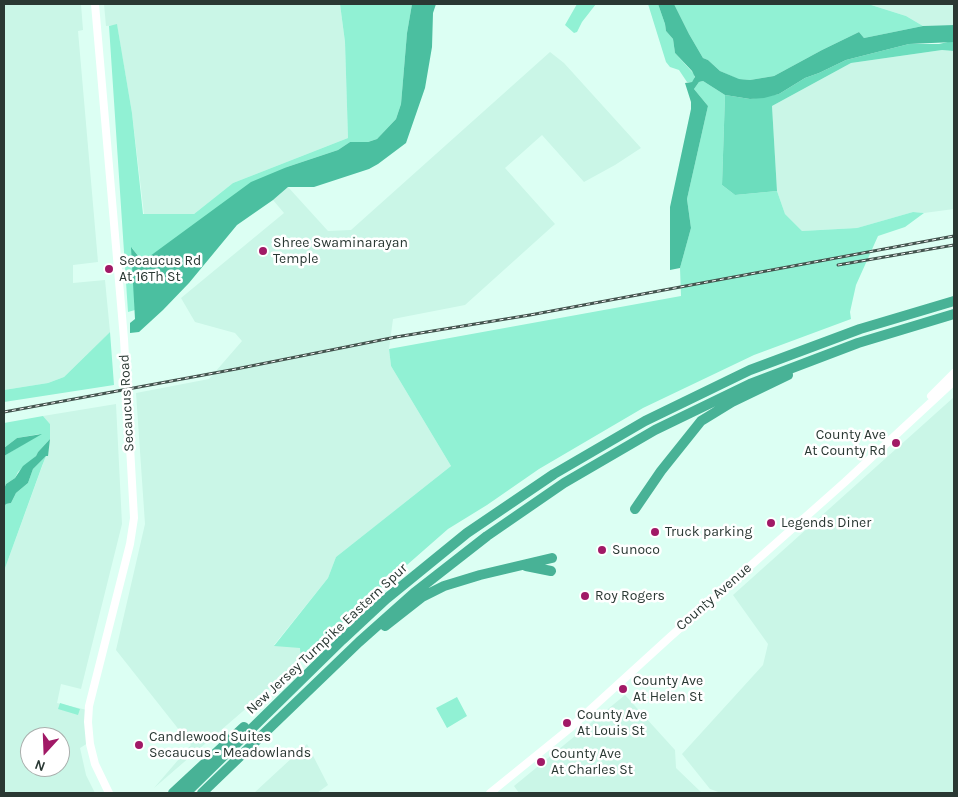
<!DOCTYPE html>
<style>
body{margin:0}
#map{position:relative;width:958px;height:797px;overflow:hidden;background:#dcfff3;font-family:Karla,sans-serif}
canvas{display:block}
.frame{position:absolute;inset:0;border:5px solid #2a3833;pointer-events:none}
.north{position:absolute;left:20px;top:727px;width:50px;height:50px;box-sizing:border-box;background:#fff;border:1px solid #aaafad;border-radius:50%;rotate:200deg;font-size:14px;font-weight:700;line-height:20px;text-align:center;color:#2a3833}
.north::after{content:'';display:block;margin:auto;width:18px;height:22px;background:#a11966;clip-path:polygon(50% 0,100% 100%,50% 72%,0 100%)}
</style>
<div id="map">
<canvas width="958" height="797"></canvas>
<div class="frame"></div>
<div class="north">N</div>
</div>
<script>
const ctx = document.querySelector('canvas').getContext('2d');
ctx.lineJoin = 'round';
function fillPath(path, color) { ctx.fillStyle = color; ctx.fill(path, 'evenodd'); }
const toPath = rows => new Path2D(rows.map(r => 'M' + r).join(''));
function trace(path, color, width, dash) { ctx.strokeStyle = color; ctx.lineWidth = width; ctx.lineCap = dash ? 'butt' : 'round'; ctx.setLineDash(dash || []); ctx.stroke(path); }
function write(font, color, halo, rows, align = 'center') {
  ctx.font = font + ' Karla,sans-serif'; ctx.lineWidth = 5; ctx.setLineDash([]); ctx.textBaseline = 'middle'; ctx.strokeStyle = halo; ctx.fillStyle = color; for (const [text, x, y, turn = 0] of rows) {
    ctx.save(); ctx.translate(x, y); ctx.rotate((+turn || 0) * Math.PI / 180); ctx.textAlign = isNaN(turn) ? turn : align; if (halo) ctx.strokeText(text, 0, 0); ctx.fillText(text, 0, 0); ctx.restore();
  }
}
fillPath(toPath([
 [4,4,81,4,83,30,78,31,98,262,73,265,73,283,105,280,110,332,64,377,48,383,4,390],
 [104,4,340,4,345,42,348,138,233,183,194,214,144,214,132,113,117,25,106,26],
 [868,4,954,4,954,25,923,26,906,16],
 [942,50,954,51,954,209,924,213,913,212,857,228,802,231,785,214,777,191,772,106,851,63],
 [550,52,564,63,641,148,615,165,584,182,542,135,505,168,555,224,465,305,393,319,389,349,391,366,451,466,336,557,328,578,274,645,301,647,301,661,154,788,191,745,116,650,145,524,136,393,209,379,242,341,235,333,195,322,181,298,284,213,273,200,288,187,328,231,351,230],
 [954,397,954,793,721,793,710,789,682,754,763,665,768,644,733,595],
 [116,404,122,524,81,689,61,684,57,703,87,710,88,743,80,748,86,775,95,793,4,793,4,571,47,453,50,424,43,416],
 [30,737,60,737,60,767,30,767],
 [625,695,675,750,676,768,702,793,519,793,514,786],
 [307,744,328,785,317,793,254,793]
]), '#caf6e7');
fillPath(toPath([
 [340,4,412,4,407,33,401,104,396,119,377,139,368,142,350,142,338,150,287,167,146,259,142,259,139,257,132,248,135,310,128,312,109,26,117,24,132,113,143,214,194,214,233,183,348,138,345,42],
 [577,4,596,4,582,22,577,32,574,33,565,25],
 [648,4,658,4,665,24,666,31,673,39,675,53,694,74,695,79,692,82,687,82,679,70,670,67,666,62],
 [674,4,868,4,906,16,923,26,864,38,859,32,822,50,774,76,750,80,738,79,720,71,708,60,703,58,689,34],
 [703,81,725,95,722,185,735,195,777,191,785,214,802,231,857,228,913,212,924,213,905,227,878,236,856,285,850,312,851,319,754,355,643,408,539,469,487,505,448,529,367,600,301,661,300,648,274,646,328,578,336,557,451,466,391,366,389,349,681,296,680,268,691,228,687,199,708,106,694,89,699,82],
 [110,332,114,385,4,402,4,390,48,383,64,377],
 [43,416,50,424,50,439,38,452,36,456,18,472,15,478,6,484,4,489,4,456,40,434,17,438,4,448,4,423],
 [46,456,42,466,4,571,4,507,6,504,11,503,16,493,28,483,33,469],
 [457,697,467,716,447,728,436,708],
 [60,703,80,709,78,715,58,709]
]), '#91f1d4');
fillPath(toPath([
 [952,41,954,42,954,51,942,50,851,63,772,106,777,191,735,195,722,185,725,95,750,99,779,94,805,78,819,73,846,60,909,44,939,44]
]), '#6cddbd');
fillPath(toPath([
 [412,4,436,4,433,13,432,47,425,88,406,143,378,164,369,169,314,187,288,187,273,200,237,225,189,283,163,310,139,332,130,333,130,323,135,319,131,247,139,257,142,259,146,259,251,182,287,167,338,150,350,142,368,142,377,139,396,119,401,104,407,33],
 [658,4,674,4,689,34,703,58,708,60,720,71,739,79,750,80,774,76,822,50,859,32,864,38,923,26,954,25,954,42,909,44,846,60,819,73,805,78,779,94,764,98,750,99,725,95,703,81,699,82,694,89,708,106,687,199,691,228,680,268,670,270,670,207,691,109,691,102,685,83,692,82,695,77,692,71,675,53,673,39,666,31,665,24],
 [42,434,4,456,4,448,17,438],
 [50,439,48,456,46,456,33,469,28,483,16,493,11,503,6,504,4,507,4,489,6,484,15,478,23,466,36,456,38,452]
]), '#4bbfa0');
trace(toPath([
 [95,4,124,339,134,518,130,544,89,706,88,722,90,744,95,764,109,793],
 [931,396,954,373],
 [490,793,569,729,670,637,845,482,954,381]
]), '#fff', 8);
trace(toPath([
 [635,509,661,471,701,421,732,402,788,375],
 [526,566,551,571],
 [385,626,422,597,444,586,480,575,552,558],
 [173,793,244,727],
 [186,793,342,640,386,599,467,533,554,474,645,421,750,370,860,329,954,301],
 [202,793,359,642,414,593,487,536,564,483,655,430,750,384,858,343,954,314]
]), '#48b296', 10);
const rail = toPath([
 [838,265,954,245],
 [4,412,236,369,396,337,530,315,954,236]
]);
trace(rail, '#43544e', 3);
trace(rail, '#fff', 1, [4]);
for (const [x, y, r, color] of [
 [263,251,5,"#a11966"],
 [109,269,5,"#a11966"],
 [896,443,5,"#a11966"],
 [771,523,5,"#a11966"],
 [655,532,5,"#a11966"],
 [602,550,5,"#a11966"],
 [585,596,5,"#a11966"],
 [623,689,5,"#a11966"],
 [567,723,5,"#a11966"],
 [139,745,5,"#a11966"],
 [541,762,5,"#a11966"]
]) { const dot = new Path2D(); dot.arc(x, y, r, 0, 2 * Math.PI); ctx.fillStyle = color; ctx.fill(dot); trace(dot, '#fff', 2); }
write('14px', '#2a3833', '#fff', [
 ["Shree Swaminarayan",273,243],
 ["Temple",273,259],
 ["Secaucus Rd",119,261],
 ["At 16Th St",119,277],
 ["County Ave",886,435,"right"],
 ["At County Rd",886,451,"right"],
 ["Legends Diner",781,523],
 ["Truck parking",665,532],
 ["Sunoco",612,550],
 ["Roy Rogers",595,596],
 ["County Ave",633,681],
 ["At Helen St",633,697],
 ["County Ave",577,715],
 ["At Louis St",577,731],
 ["Candlewood Suites",149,737],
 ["Secaucus - Meadowlands",149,753],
 ["County Ave",551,754],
 ["At Charles St",551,770]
], 'left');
write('14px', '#2a3833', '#fff', [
 ["Secaucus Road",127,403,-93],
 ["County Avenue",714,597,-41],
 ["New Jersey Turnpike Eastern Spur",327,639,-43]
]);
</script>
